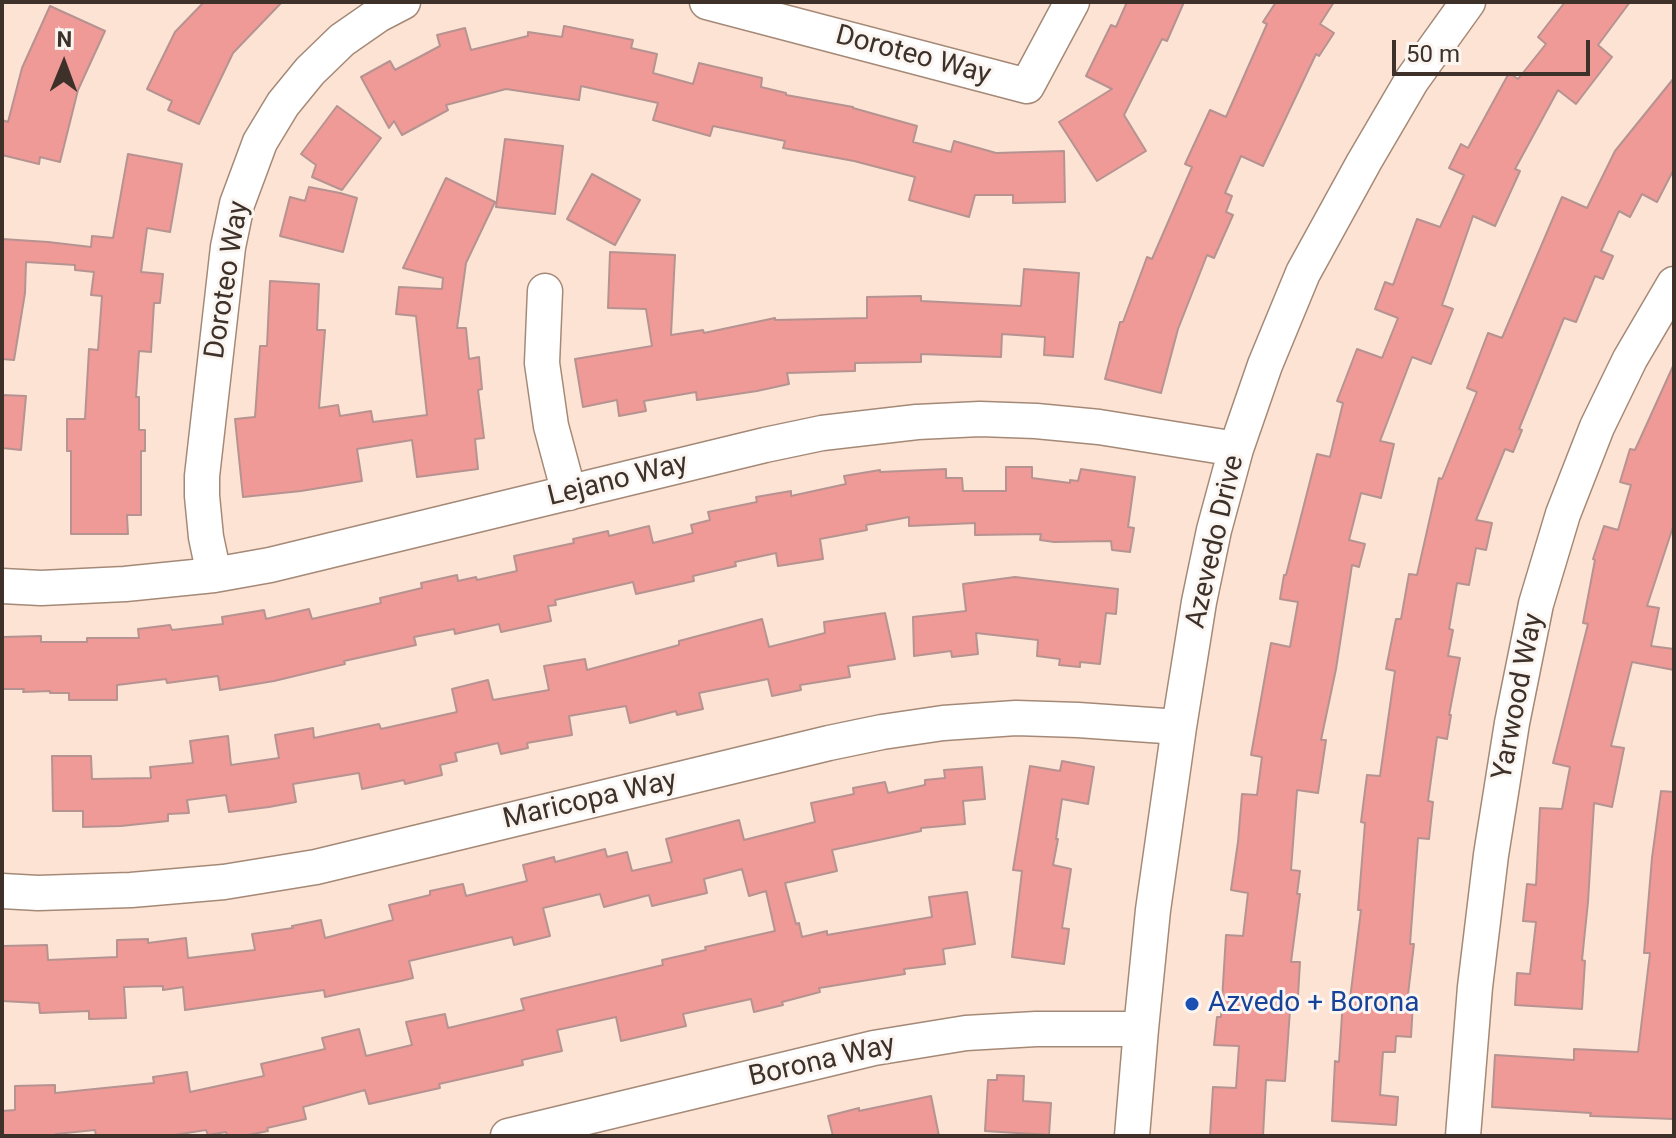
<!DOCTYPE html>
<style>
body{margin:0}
#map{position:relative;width:1676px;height:1138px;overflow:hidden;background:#fce3d4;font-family:Roboto,sans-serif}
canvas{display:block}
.frame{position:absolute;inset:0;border:4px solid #3d3129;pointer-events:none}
.north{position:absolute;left:24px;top:24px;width:80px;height:80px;-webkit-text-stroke:6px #fbf5f1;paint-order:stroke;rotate:1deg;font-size:22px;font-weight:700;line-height:32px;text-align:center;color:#3d3129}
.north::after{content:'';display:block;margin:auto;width:28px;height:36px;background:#3d3129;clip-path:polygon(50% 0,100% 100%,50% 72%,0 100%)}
.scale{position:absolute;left:1392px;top:40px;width:198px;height:36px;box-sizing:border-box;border:4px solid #3d3129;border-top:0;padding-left:10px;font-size:24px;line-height:28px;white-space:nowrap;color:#3d3129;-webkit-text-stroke:6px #fbf5f1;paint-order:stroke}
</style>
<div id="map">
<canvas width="1676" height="1138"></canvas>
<div class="frame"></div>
<div class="north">N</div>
<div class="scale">50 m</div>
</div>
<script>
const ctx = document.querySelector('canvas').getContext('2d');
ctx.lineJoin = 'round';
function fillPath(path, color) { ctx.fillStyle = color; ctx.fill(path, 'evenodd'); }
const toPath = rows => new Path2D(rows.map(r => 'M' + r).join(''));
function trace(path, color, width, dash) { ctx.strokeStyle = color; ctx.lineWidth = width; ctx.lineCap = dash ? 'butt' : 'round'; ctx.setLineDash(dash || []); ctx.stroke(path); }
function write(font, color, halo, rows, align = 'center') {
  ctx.font = font + ' Roboto,sans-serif'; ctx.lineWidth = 6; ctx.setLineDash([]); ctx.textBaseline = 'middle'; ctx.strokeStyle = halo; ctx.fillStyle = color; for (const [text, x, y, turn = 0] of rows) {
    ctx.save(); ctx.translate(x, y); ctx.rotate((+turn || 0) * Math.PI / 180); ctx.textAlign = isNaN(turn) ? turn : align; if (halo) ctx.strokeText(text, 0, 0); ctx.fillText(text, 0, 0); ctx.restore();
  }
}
const building = toPath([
 [204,2,282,2,233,53,199,124,168,110,172,101,147,89,175,32,204,2],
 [1127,2,1184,2,1167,41,1162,39,1124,115,1146,151,1097,181,1059,122,1112,89,1086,76,1111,25,1116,27,1127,2],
 [1276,2,1334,2,1320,24,1334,33,1319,56,1316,54,1263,166,1241,156,1225,193,1232,196,1226,212,1233,215,1214,258,1207,255,1178,329,1161,393,1105,379,1120,322,1123,322,1147,257,1152,259,1192,167,1185,164,1210,110,1226,117,1267,24,1263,22,1276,2],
 [1565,2,1630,2,1598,45,1612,57,1576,104,1558,90,1515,169,1520,171,1495,226,1473,216,1442,305,1453,309,1431,364,1412,357,1380,441,1394,444,1381,498,1361,493,1349,540,1365,544,1359,567,1352,565,1336,669,1321,740,1326,740,1318,793,1297,790,1291,870,1300,871,1297,894,1300,894,1291,962,1300,962,1298,996,1291,996,1285,1081,1266,1080,1263,1136,1210,1136,1213,1087,1236,1088,1239,1046,1214,1045,1217,1017,1221,1017,1226,935,1243,936,1248,893,1231,890,1238,842,1242,794,1257,795,1262,757,1251,755,1271,643,1290,647,1298,602,1280,599,1284,575,1286,575,1317,454,1330,457,1343,403,1337,401,1357,349,1382,358,1398,318,1375,309,1385,282,1393,285,1417,219,1440,227,1464,175,1449,168,1461,144,1468,148,1509,73,1518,79,1546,44,1538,37,1565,2],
 [50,6,105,31,78,90,60,162,40,157,39,164,2,155,2,120,8,122,22,68,50,6],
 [564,26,633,40,631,48,657,54,653,73,693,84,699,63,762,78,761,87,786,93,786,95,853,107,853,108,917,126,913,142,951,152,954,141,996,153,1064,151,1065,202,1013,203,1013,195,975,195,969,217,909,200,915,177,854,161,783,148,785,141,713,126,710,136,653,120,658,103,581,86,579,100,506,89,446,105,448,110,402,135,394,121,389,128,361,77,390,61,395,70,440,46,437,35,465,28,471,50,528,36,528,32,562,37,564,26],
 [1674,78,1674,169,1657,202,1642,194,1630,217,1619,211,1601,251,1613,256,1603,279,1595,276,1576,322,1564,318,1519,429,1522,430,1513,452,1505,449,1476,520,1492,523,1486,550,1476,548,1469,585,1457,583,1449,629,1453,630,1448,656,1460,658,1449,715,1451,715,1447,739,1437,737,1428,801,1433,802,1429,839,1418,838,1410,944,1414,944,1407,1003,1413,1003,1411,1037,1396,1036,1395,1052,1383,1052,1380,1095,1398,1097,1396,1125,1332,1121,1335,1061,1339,1062,1343,999,1350,999,1361,910,1358,910,1365,823,1361,822,1367,775,1380,776,1395,671,1386,669,1396,619,1401,619,1409,574,1417,575,1439,478,1442,479,1477,392,1467,388,1488,333,1502,338,1562,197,1587,208,1615,151,1674,78],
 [337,106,381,138,342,190,312,177,316,165,301,154,337,106],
 [505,139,563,146,555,214,496,207,505,139],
 [128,154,182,164,170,232,147,228,141,272,163,274,160,303,154,303,151,352,139,351,136,397,139,397,139,430,145,430,145,451,141,451,141,515,127,515,128,534,71,534,71,451,67,451,67,419,85,419,89,349,98,350,102,296,91,295,94,272,75,270,75,265,26,262,25,293,14,360,2,359,2,239,48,242,91,247,92,236,113,238,128,154],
 [592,174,640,200,615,245,567,219,592,174],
 [446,178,495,202,466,263,457,328,466,328,469,359,479,357,482,389,478,390,484,438,475,439,478,469,417,477,412,440,357,449,362,481,301,491,243,497,235,419,255,417,260,346,267,346,270,281,319,284,317,330,325,330,319,408,338,405,340,416,371,411,373,422,427,415,416,316,396,314,399,287,442,289,443,278,403,268,446,178],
 [309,187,340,193,357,198,343,252,280,236,290,197,305,201,309,187],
 [610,252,675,255,671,335,703,330,704,333,775,318,775,320,867,318,867,297,921,296,921,301,1021,306,1024,269,1079,273,1073,357,1044,355,1045,337,1002,334,1001,357,921,354,921,362,855,363,855,371,787,373,789,384,757,391,697,400,696,392,644,401,646,411,619,416,617,400,583,407,575,359,652,346,646,309,608,308,610,252],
 [1674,364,1674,524,1647,606,1659,608,1651,646,1674,649,1674,670,1632,662,1611,746,1624,748,1612,807,1594,803,1588,902,1582,960,1585,961,1582,1009,1515,1005,1517,973,1530,974,1536,922,1523,921,1527,884,1536,885,1540,808,1562,809,1570,767,1553,763,1588,624,1583,623,1595,560,1593,559,1604,526,1618,530,1631,485,1620,482,1630,449,1635,450,1674,364],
 [2,395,26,396,21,450,2,448,2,395],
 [1006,467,1032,467,1032,478,1070,483,1070,480,1078,481,1081,469,1135,477,1128,527,1134,528,1130,552,1112,550,1111,541,1054,542,1040,540,1041,534,975,535,975,523,909,526,909,517,866,525,867,530,820,539,823,559,778,566,776,553,735,562,736,566,693,576,694,581,636,594,633,582,555,600,556,605,548,606,551,621,501,632,499,624,455,634,454,629,414,637,416,645,344,661,345,664,274,681,220,690,218,676,167,683,166,679,117,685,117,700,69,700,69,693,50,693,50,691,23,692,24,689,3,689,3,637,41,636,41,642,87,642,87,638,139,638,138,629,170,625,172,630,223,624,222,617,264,610,266,619,309,609,312,619,381,603,380,598,422,588,421,583,457,575,458,581,476,577,477,580,517,571,514,556,574,543,573,539,608,531,609,536,649,526,653,543,693,533,691,525,710,520,708,512,757,502,756,497,791,491,791,496,846,484,844,476,880,470,880,472,946,469,946,478,962,478,963,491,1006,491,1006,467],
 [1015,577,1118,589,1116,614,1106,613,1100,664,1080,662,1080,667,1059,665,1060,659,1037,656,1038,640,976,633,978,654,952,657,951,651,914,656,913,617,966,611,963,584,1015,577],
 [885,613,895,659,848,666,850,677,800,685,801,690,772,696,768,679,699,693,703,709,677,715,676,711,630,723,626,706,569,716,572,735,527,743,528,748,501,754,498,743,455,753,457,761,440,765,442,775,405,784,404,780,362,789,359,773,293,784,296,802,269,807,229,812,226,795,187,800,189,813,168,814,168,821,121,826,83,827,83,811,53,811,52,756,91,756,92,779,151,778,150,767,193,763,190,741,228,736,231,765,279,758,275,735,313,728,314,738,379,724,381,729,457,712,452,689,488,680,493,700,549,690,544,666,585,659,587,670,679,645,679,641,762,619,769,647,825,633,824,622,885,613],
 [1062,761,1094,767,1088,804,1062,799,1056,839,1058,839,1053,865,1071,869,1062,928,1069,929,1064,964,1012,957,1022,871,1013,870,1030,766,1060,771,1062,761],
 [982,767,985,799,963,801,965,824,921,828,921,831,832,850,837,871,785,883,796,924,799,923,802,937,827,931,827,935,932,917,929,897,967,892,975,944,943,949,945,964,904,969,905,974,819,988,820,992,782,1002,783,1005,754,1012,751,999,683,1014,686,1026,621,1041,616,1017,557,1030,562,1051,522,1060,523,1065,439,1084,440,1088,369,1104,365,1090,303,1107,306,1119,267,1128,268,1131,243,1136,227,1136,226,1132,208,1135,206,1130,168,1136,96,1136,95,1130,56,1134,56,1136,2,1136,2,1111,15,1110,15,1086,55,1085,55,1093,154,1083,153,1077,187,1072,190,1092,264,1076,261,1064,325,1049,322,1038,359,1029,366,1056,412,1045,406,1022,445,1014,448,1028,524,1010,521,999,663,965,662,960,706,950,705,947,775,931,766,891,749,896,742,869,704,879,707,893,652,906,649,895,604,907,600,894,543,908,550,936,514,945,512,937,409,961,413,978,401,981,325,997,324,990,185,1010,183,987,163,990,163,986,124,987,126,1018,89,1019,89,1011,40,1013,39,1003,2,1001,2,946,47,945,48,960,117,957,117,940,148,939,148,943,186,938,188,958,255,950,252,934,293,928,292,926,321,920,325,938,393,920,389,905,430,895,430,891,463,884,466,896,527,881,523,865,554,857,555,862,605,849,607,857,627,852,632,871,672,862,666,839,739,820,744,840,815,822,811,803,854,794,853,788,885,782,888,793,925,785,925,780,945,778,944,770,982,767],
 [1661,791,1674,792,1674,1119,1590,1116,1591,1113,1492,1107,1495,1055,1574,1060,1574,1049,1638,1052,1650,953,1644,953,1652,858,1661,791],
 [997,1075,1024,1076,1023,1101,1051,1103,1049,1135,985,1131,988,1080,997,1080,997,1075],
 [931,1096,939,1136,833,1136,828,1116,859,1108,859,1111,931,1096]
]);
fillPath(building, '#ef9a96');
trace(building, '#b69391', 2);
const minor = toPath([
 [707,2,1027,86,1072,2],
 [545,291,542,363,551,426,569,493],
 [214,575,206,537,202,496,202,476,228,247,237,204,260,142,283,104,310,71,342,40,378,15,403,2],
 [2,586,41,588,125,584,214,575,270,565,765,445,822,433,917,422,980,419,1036,421,1099,427,1236,449],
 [2,891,38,893,131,890,224,882,316,867,829,743,882,732,943,723,1016,718,1078,720,1179,727],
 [508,1136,874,1048,966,1033,1036,1029,1141,1029],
 [1132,1136,1141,1029,1153,910,1179,727,1199,602,1214,530,1236,449,1265,365,1303,273,1364,162,1412,80,1468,2],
 [1463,1136,1475,987,1491,855,1512,723,1536,604,1563,514,1597,427,1630,359,1674,284]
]);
trace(minor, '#a58977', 37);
trace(minor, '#fff', 34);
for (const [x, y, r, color] of [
 [1192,1004,8,"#1a4fb4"]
]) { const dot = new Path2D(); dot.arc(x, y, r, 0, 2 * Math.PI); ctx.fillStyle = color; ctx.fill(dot); trace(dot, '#fbf5f1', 3); }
write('28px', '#3d3129', '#fbf5f1', [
 ["Doroteo Way",913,56,15],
 ["Doroteo Way",228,280,-81],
 ["Lejano Way",618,481,-14],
 ["Azevedo Drive",1216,542,-77],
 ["Yarwood Way",1519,697,-79],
 ["Maricopa Way",590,801,-13],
 ["Borona Way",822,1062,-13]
]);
write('28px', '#164399', '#fbf5f1', [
 ["Azvedo + Borona",1208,1004]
], 'left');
</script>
